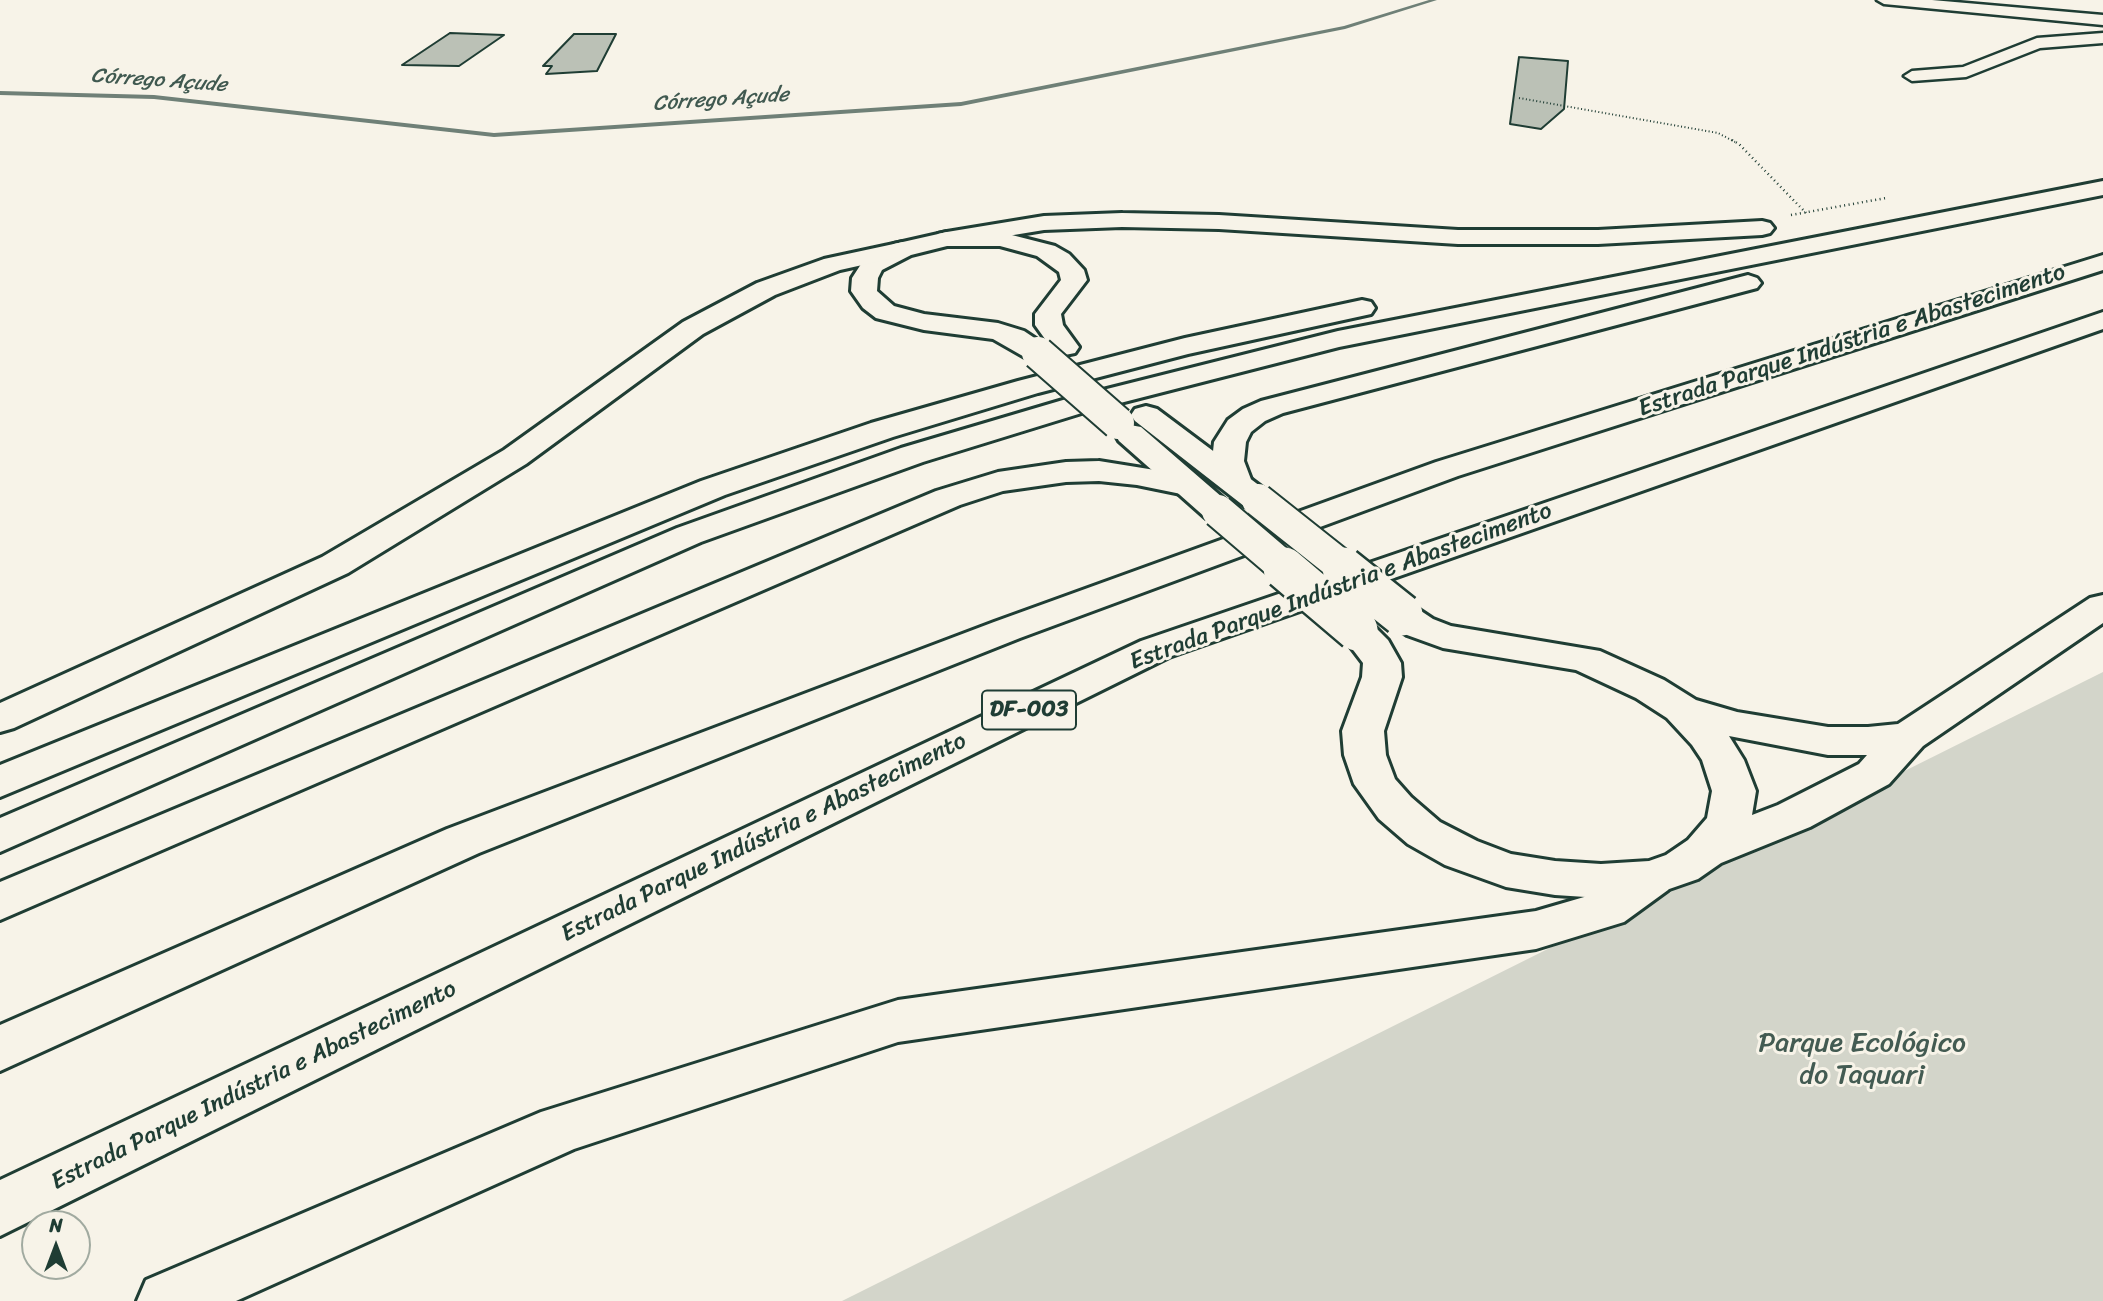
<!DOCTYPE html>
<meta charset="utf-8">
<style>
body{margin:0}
#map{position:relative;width:2103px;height:1301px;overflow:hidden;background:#f7f3e8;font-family:Sriracha,sans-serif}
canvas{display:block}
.north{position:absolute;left:21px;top:1210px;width:70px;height:70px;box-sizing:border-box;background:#f7f3e8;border:2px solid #a1aaa0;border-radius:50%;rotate:0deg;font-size:19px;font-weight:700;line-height:28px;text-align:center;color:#1f3d34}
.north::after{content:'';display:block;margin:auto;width:24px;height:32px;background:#1f3d34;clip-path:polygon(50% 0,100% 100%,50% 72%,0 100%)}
</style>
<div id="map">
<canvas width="2103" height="1301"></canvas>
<div class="north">N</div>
</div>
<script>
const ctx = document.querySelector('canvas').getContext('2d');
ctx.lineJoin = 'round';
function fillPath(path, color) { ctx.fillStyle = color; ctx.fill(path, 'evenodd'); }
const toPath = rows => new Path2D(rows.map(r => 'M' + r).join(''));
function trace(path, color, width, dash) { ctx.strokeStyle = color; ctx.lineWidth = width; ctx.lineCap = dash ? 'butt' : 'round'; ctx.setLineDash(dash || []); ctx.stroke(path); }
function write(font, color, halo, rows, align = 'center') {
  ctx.font = font + ' Sriracha,sans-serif'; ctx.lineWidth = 6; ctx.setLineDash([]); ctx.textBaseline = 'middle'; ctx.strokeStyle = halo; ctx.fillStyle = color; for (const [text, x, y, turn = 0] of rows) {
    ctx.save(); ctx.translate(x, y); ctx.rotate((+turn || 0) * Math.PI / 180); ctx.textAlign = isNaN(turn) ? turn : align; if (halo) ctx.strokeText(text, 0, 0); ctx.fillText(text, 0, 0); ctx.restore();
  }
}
fillPath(toPath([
 [2103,672,2103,1301,842,1301]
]), '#d3d5ca');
fillPath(toPath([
 [1429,0,1437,0,1345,29,961,106,494,137,154,99,0,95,0,91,154,95,494,133,961,102,1344,26,1429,0]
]), '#6f8077');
const building = toPath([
 [450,33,504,35,459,66,402,65,450,33],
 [574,34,616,34,597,71,546,74,552,66,543,66,574,34],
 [1519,57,1568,61,1564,109,1541,129,1510,124,1519,57]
]);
fillPath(building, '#bbc1b6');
trace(building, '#1f3d34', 2);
const minor = toPath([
 [1877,0,1932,0,2103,15,2103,25,1884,4,1877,0],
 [2103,33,2103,43,2040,48,1966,77,1912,81,1904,76,1912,71,1963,67,2037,38,2103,33]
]);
const tertiary = toPath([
 [947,232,1000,232,1055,246,1069,254,1084,270,1087,280,1061,314,1063,325,1079,347,1075,353,1065,355,1055,353,1035,325,1035,314,1061,280,1059,272,1037,256,1000,246,947,246,911,255,882,270,878,278,877,291,894,306,924,314,998,323,1024,331,1048,347,1052,353,1048,359,1038,361,1028,359,993,339,924,330,876,318,863,308,851,291,852,278,863,261,894,244,947,232],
 [1146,406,1157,409,1268,492,1273,499,1268,506,1256,509,1244,506,1135,421,1131,415,1135,409,1146,406],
 [1130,425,1141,427,1230,504,1235,511,1230,518,1218,521,1206,518,1119,441,1115,434,1119,427,1130,425],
 [2103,595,2103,623,1923,746,1889,784,1810,827,1721,863,1698,879,1652,895,1601,898,1555,895,1506,887,1445,865,1408,844,1379,819,1354,784,1344,755,1342,731,1362,677,1363,663,1338,630,1344,622,1357,619,1370,622,1388,640,1401,663,1402,677,1384,731,1386,755,1395,779,1411,797,1440,822,1477,841,1511,854,1555,861,1601,864,1649,861,1666,855,1688,840,1707,818,1712,791,1702,760,1692,745,1667,718,1636,698,1576,670,1443,648,1407,635,1389,623,1383,615,1389,607,1402,604,1415,607,1433,619,1451,626,1600,651,1664,680,1696,700,1737,712,1828,727,1868,727,1898,724,2090,598,2103,595],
 [1729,736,1828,755,1867,755,1859,764,1778,805,1752,815,1756,791,1744,760,1729,736]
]);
const primary = toPath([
 [2103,181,2103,195,1339,347,1085,412,923,462,701,542,0,852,0,818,677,528,901,448,1063,400,1338,331,2103,181],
 [1122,213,1219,215,1458,230,1598,230,1762,221,1770,223,1774,228,1770,233,1762,235,1598,244,1458,244,1219,229,1122,227,1044,230,947,246,938,244,935,239,938,234,947,232,1044,216,1122,213],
 [903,242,912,244,915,249,912,254,840,270,775,295,703,334,526,464,348,573,14,728,0,732,0,703,322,557,504,450,683,322,757,283,824,259,903,242],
 [1748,275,1757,278,1761,283,1757,288,1283,413,1265,421,1251,432,1246,442,1244,461,1252,482,1248,489,1236,492,1224,489,1220,482,1212,461,1214,442,1228,420,1243,409,1261,401,1748,275],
 [1362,300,1371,302,1375,308,1371,314,1188,354,1038,393,893,437,725,495,0,797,0,765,701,481,871,423,1018,381,1185,338,1362,300],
 [1099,461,1186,475,1198,478,1202,485,1198,492,1186,495,1137,485,1099,481,1066,482,1003,491,960,505,0,920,0,882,936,491,998,472,1066,462,1099,461]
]);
const trunk = toPath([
 [2103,255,2103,270,1458,476,1020,638,479,853,0,1071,0,1025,447,829,994,622,1436,462,2103,255],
 [2103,312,2103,329,1169,657,0,1236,0,1180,1141,641,2103,312],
 [1652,861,1668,866,1675,878,1668,890,1624,922,1536,949,898,1042,574,1149,236,1301,137,1301,146,1280,541,1112,898,1000,1536,911,1591,895,1636,866,1652,861]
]);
trace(minor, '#1f3d34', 5);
trace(tertiary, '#1f3d34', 6);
trace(primary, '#1f3d34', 6);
trace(trunk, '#1f3d34', 6);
trace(toPath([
 [1519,98,1718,133,1735,142]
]), '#1f3d34', 2, [1, 2.5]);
trace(toPath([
 [1732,140,1739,144,1806,213],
 [1791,215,1886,198]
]), '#1f3d34', 2.5, [1, 3.5]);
fillPath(minor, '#f7f3e8');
fillPath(tertiary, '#f7f3e8');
fillPath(primary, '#f7f3e8');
fillPath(trunk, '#f7f3e8');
const tertiaryBridgeFar1 = toPath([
 [1038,353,1118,423],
 [1258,500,1345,569],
 [1218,511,1286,569]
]);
const tertiaryBridge = toPath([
 [1284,568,1357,630],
 [1343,568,1402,615]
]);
trace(tertiaryBridgeFar1, '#1f3d34', 36, []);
trace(tertiaryBridge, '#1f3d34', 46, []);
trace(tertiaryBridgeFar1, '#f7f3e8', 32);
trace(tertiaryBridge, '#f7f3e8', 41);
write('italic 21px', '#405950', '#f7f3e8', [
 ["Córrego Açude",159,81,4],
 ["Córrego Açude",721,100,-4]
]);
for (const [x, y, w] of [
 [1029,710,94]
]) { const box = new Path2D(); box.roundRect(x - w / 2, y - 19.5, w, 39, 5); ctx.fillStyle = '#f7f3e8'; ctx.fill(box); trace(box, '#1f3d34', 2); }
write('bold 23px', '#1f3d34', null, [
 ["DF-003",1029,710]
]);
write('24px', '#1f3d34', '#f7f3e8', [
 ["Estrada Parque Indústria e Abastecimento",1852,341,-18],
 ["Estrada Parque Indústria e Abastecimento",1341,587,-20],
 ["Estrada Parque Indústria e Abastecimento",764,838,-26],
 ["Estrada Parque Indústria e Abastecimento",254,1086,-26]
]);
write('28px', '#435b52', '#f7f3e8', [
 ["Parque Ecológico",1862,1044],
 ["do Taquari",1862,1076]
]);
</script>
